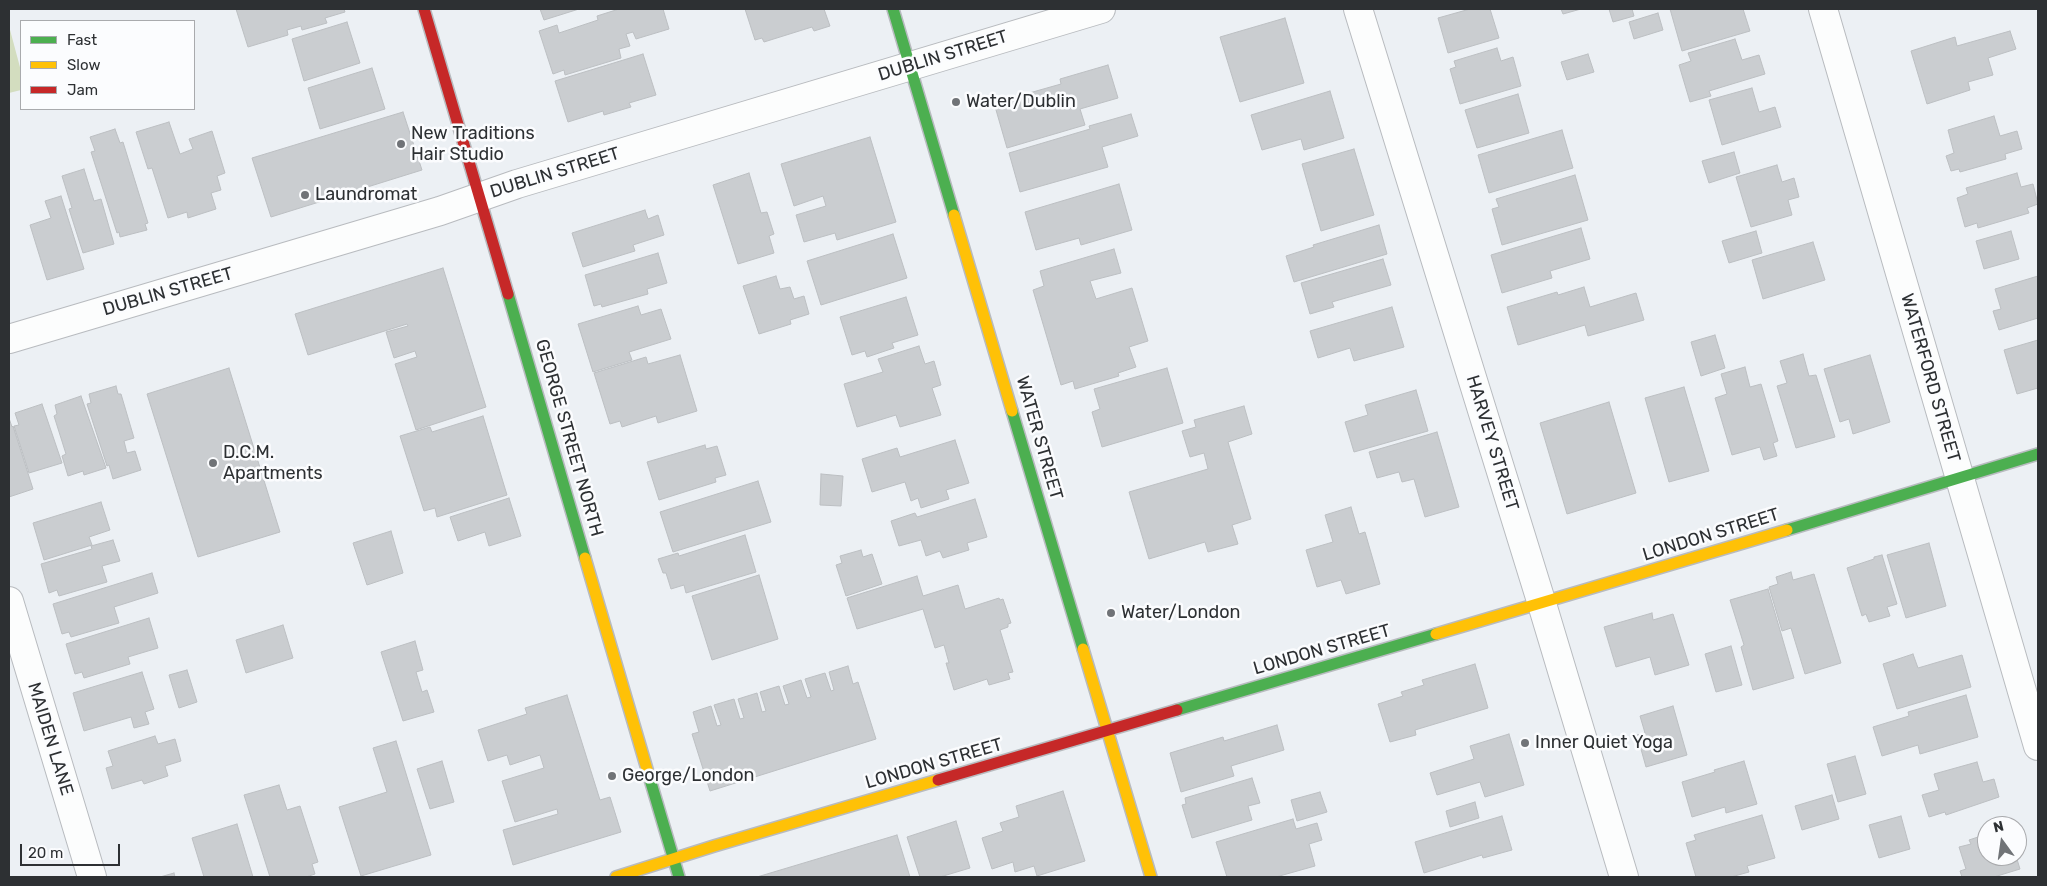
<!DOCTYPE html>
<style>
body{margin:0}
#map{position:relative;width:2047px;height:886px;overflow:hidden;background:#ecf0f4;font-family:Rubik,sans-serif}
canvas{display:block}
.frame{position:absolute;inset:0;border:10px solid #2d3033;pointer-events:none}
.legend{position:absolute;left:20px;top:20px;width:175px;height:90px;box-sizing:border-box;background:#fbfcfe;border:1px solid #a9aaad;margin:0;padding:6px 9px;list-style:none;font-size:15px;color:#2d3033}
.legend li{display:flex;align-items:center;gap:10px;height:25px}
.legend b{width:25px;border:1px solid #a9aaad}
.north{position:absolute;left:1977px;top:816px;width:50px;height:50px;box-sizing:border-box;background:#fbfcfe;border:1px solid #a9aaad;border-radius:50%;rotate:346deg;font-size:14px;font-weight:700;line-height:20px;text-align:center;color:#2d3033}
.north::after{content:'';display:block;margin:auto;width:18px;height:22px;background:#707377;clip-path:polygon(50% 0,100% 100%,50% 72%,0 100%)}
.scale{position:absolute;left:20px;top:844px;width:100px;height:22px;box-sizing:border-box;border:2px solid #2d3033;border-top:0;padding-left:6px;font-size:15px;line-height:18px;white-space:nowrap;color:#2d3033;-webkit-text-stroke:4px #fbfcfe;paint-order:stroke}
</style>
<div id="map">
<canvas width="2047" height="886"></canvas>
<div class="frame"></div>
<ul class="legend">
<li><b style="height:6px;background:#4caf50"></b>Fast</li>
<li><b style="height:6px;background:#ffc107"></b>Slow</li>
<li><b style="height:6px;background:#c62828"></b>Jam</li>
</ul>
<div class="north">N</div>
<div class="scale">20 m</div>
</div>
<script>
const ctx = document.querySelector('canvas').getContext('2d');
ctx.lineJoin = 'round';
function fillPath(path, color) { ctx.fillStyle = color; ctx.fill(path, 'evenodd'); }
const toPath = rows => new Path2D(rows.map(r => 'M' + r).join(''));
function trace(path, color, width, dash) { ctx.strokeStyle = color; ctx.lineWidth = width; ctx.lineCap = dash ? 'butt' : 'round'; ctx.setLineDash(dash || []); ctx.stroke(path); }
function write(font, color, halo, rows, align = 'center') {
  ctx.font = font + ' Rubik,sans-serif'; ctx.lineWidth = 5; ctx.setLineDash([]); ctx.textBaseline = 'middle'; ctx.strokeStyle = halo; ctx.fillStyle = color; for (const [text, x, y, turn = 0] of rows) {
    ctx.save(); ctx.translate(x, y); ctx.rotate((+turn || 0) * Math.PI / 180); ctx.textAlign = isNaN(turn) ? turn : align; if (halo) ctx.strokeText(text, 0, 0); ctx.fillText(text, 0, 0); ctx.restore();
  }
}
fillPath(toPath([
 [9,26,21,71,21,90,9,93]
]), '#d3ddbf');
const building = toPath([
 [236,9,344,9,345,12,325,18,327,23,302,30,301,26,287,30,288,35,248,47,236,9],
 [540,9,579,9,544,20,540,9],
 [619,9,663,9,669,29,636,39,633,32,626,34,630,46,619,49,621,58,565,75,564,70,553,74,539,31,557,25,559,33,598,20,597,16,619,9],
 [745,9,824,9,830,26,814,31,812,27,764,42,762,38,755,40,745,9],
 [1470,9,1490,9,1499,38,1448,53,1438,18,1470,9],
 [1561,9,1581,9,1563,14,1561,9],
 [1609,9,1632,9,1634,16,1613,22,1609,9],
 [1670,9,1743,9,1750,31,1682,51,1670,9],
 [1658,13,1663,30,1634,39,1629,22,1658,13],
 [1285,18,1304,83,1240,102,1220,37,1285,18],
 [347,22,360,63,304,81,292,39,347,22],
 [2010,31,2016,49,1988,58,1993,75,1968,82,1970,90,1927,104,1911,51,1955,37,1957,46,2010,31],
 [1735,39,1742,60,1759,55,1765,74,1709,91,1711,96,1690,102,1679,65,1691,61,1688,53,1735,39],
 [1497,48,1501,61,1513,57,1521,86,1460,104,1450,69,1456,67,1454,61,1497,48],
 [643,54,656,95,629,103,631,107,604,115,603,111,568,122,555,81,643,54],
 [1588,54,1594,72,1567,80,1561,62,1588,54],
 [1108,65,1118,98,1080,109,1085,125,1007,148,994,103,1061,84,1060,79,1108,65],
 [372,68,385,109,320,129,308,88,372,68],
 [1752,88,1759,112,1775,107,1781,127,1722,145,1709,100,1752,88],
 [1330,91,1344,138,1304,150,1301,139,1262,150,1251,115,1330,91],
 [1518,94,1529,133,1477,148,1465,110,1518,94],
 [403,112,422,170,271,217,252,158,403,112],
 [1131,114,1138,136,1102,147,1108,167,1020,192,1009,153,1090,129,1089,126,1131,114],
 [1994,116,2000,136,2017,131,2022,149,2005,154,2006,159,1960,172,1959,169,1951,171,1946,156,1954,153,1948,130,1994,116],
 [169,122,180,154,193,149,189,139,212,131,225,173,217,176,221,190,211,193,216,209,188,218,187,212,168,218,152,168,148,169,136,132,169,122],
 [115,129,120,143,123,142,148,223,145,224,147,230,120,237,119,232,117,233,91,152,95,151,90,137,115,129],
 [1562,130,1573,168,1489,193,1478,155,1562,130],
 [870,137,896,222,837,240,835,233,804,242,796,215,826,206,823,196,794,206,781,164,870,137],
 [1354,149,1374,215,1321,231,1302,164,1354,149],
 [1734,152,1740,173,1709,183,1702,161,1734,152],
 [1777,165,1782,182,1794,178,1799,197,1788,200,1792,215,1751,227,1736,177,1777,165],
 [84,169,94,201,101,199,114,244,83,253,69,209,72,208,62,176,84,169],
 [749,173,761,213,767,212,774,234,769,236,774,253,738,264,713,185,749,173],
 [2017,173,2021,187,2033,184,2038,204,2027,208,2029,213,1978,228,1977,223,1965,227,1957,198,1968,194,1966,188,2017,173],
 [1575,175,1588,220,1502,245,1492,209,1499,207,1496,199,1575,175],
 [1119,184,1132,230,1081,245,1079,238,1036,250,1025,212,1119,184],
 [61,196,84,269,47,280,30,225,51,218,45,201,61,196],
 [645,210,648,219,658,215,664,235,633,245,635,251,583,267,572,233,645,210],
 [1379,225,1387,254,1294,282,1286,256,1314,247,1313,245,1379,225],
 [1581,228,1590,259,1550,271,1552,278,1502,293,1491,255,1581,228],
 [1756,231,1762,253,1729,263,1722,241,1756,231],
 [2011,231,2019,259,1984,269,1976,241,2011,231],
 [893,234,907,278,821,305,807,261,893,234],
 [1813,242,1825,280,1763,299,1752,260,1813,242],
 [1114,249,1121,273,1090,281,1096,299,1132,288,1148,341,1129,347,1136,367,1118,373,1119,376,1075,389,1073,381,1061,385,1033,290,1044,286,1040,271,1114,249],
 [658,253,667,283,647,289,648,294,602,307,601,304,594,306,585,275,658,253],
 [1383,259,1391,285,1332,302,1334,307,1310,314,1301,283,1383,259],
 [443,268,486,407,416,430,395,364,417,357,415,351,394,358,386,332,408,326,407,324,308,355,295,314,443,268],
 [776,276,780,289,790,287,794,299,804,296,809,314,790,320,791,324,759,334,743,286,776,276],
 [2038,276,2038,318,1999,330,1993,311,2001,309,1995,289,2038,276],
 [1584,287,1590,307,1636,293,1644,320,1588,336,1585,325,1518,345,1507,307,1557,292,1558,295,1584,287],
 [906,297,918,335,892,343,894,348,867,357,865,351,852,355,840,317,906,297],
 [638,306,641,315,661,309,671,339,629,352,632,360,593,372,578,324,638,306],
 [1392,307,1404,347,1354,361,1350,348,1318,358,1310,331,1392,307],
 [1715,335,1725,368,1701,376,1691,342,1715,335],
 [2038,340,2038,388,2017,394,2004,350,2038,340],
 [919,346,925,364,934,361,941,385,932,388,941,415,900,427,896,415,857,427,844,384,883,372,878,359,919,346],
 [1803,354,1809,376,1816,375,1835,437,1796,448,1777,386,1787,383,1780,361,1803,354],
 [680,355,697,411,658,423,656,416,622,427,620,421,610,424,594,373,646,357,648,364,680,355],
 [1870,355,1890,422,1853,434,1849,419,1840,422,1824,369,1870,355],
 [1745,367,1750,387,1761,384,1778,441,1773,443,1777,456,1764,460,1760,447,1732,455,1715,398,1727,394,1721,374,1745,367],
 [229,368,280,532,198,557,147,394,229,368],
 [1167,368,1183,423,1102,447,1092,412,1100,409,1094,389,1167,368],
 [116,386,118,394,121,394,134,438,124,441,127,453,135,451,141,470,113,479,109,465,107,466,87,404,91,403,89,394,116,386],
 [1684,387,1709,471,1669,482,1645,398,1684,387],
 [1416,390,1428,431,1354,452,1345,422,1368,415,1365,405,1416,390],
 [81,396,106,468,84,475,83,471,68,476,62,456,66,454,54,416,57,414,55,405,81,396],
 [1609,402,1636,493,1567,514,1540,423,1609,402],
 [42,404,62,463,29,473,14,426,19,425,15,413,42,404],
 [1244,406,1252,434,1228,442,1251,519,1232,525,1238,544,1208,552,1205,542,1149,559,1129,492,1208,469,1204,453,1190,457,1182,431,1196,427,1194,420,1244,406],
 [483,416,507,495,437,517,435,508,424,511,400,436,430,427,432,432,483,416],
 [9,418,12,427,13,426,33,489,9,497,9,418],
 [1437,432,1459,507,1425,517,1414,479,1402,482,1399,472,1377,478,1369,452,1437,432],
 [955,440,969,483,946,490,949,499,921,508,918,498,911,501,905,482,872,492,862,459,897,448,900,457,955,440],
 [705,445,706,449,717,446,726,475,715,478,716,482,659,500,647,462,705,445],
 [821,474,843,476,841,506,820,505,821,474],
 [758,481,771,522,673,552,660,512,758,481],
 [509,498,521,536,489,546,485,532,458,541,450,517,509,498],
 [975,499,987,537,967,543,969,550,943,558,940,551,926,556,921,540,899,546,891,521,915,513,917,517,975,499],
 [101,502,110,530,89,537,92,545,44,560,33,523,101,502],
 [1351,507,1359,534,1365,532,1380,584,1346,594,1341,580,1317,587,1306,550,1333,542,1325,515,1351,507],
 [391,531,403,573,367,585,353,543,391,531],
 [745,535,756,572,686,593,684,585,671,589,666,573,663,573,658,559,678,553,679,556,745,535],
 [113,540,120,561,102,566,107,582,59,596,57,590,49,593,41,564,92,549,91,546,113,540],
 [1929,543,1946,606,1906,618,1887,555,1929,543],
 [861,550,863,557,872,554,882,584,846,596,836,565,842,563,840,556,861,550],
 [1882,555,1897,604,1887,607,1890,616,1869,622,1866,614,1862,616,1847,568,1874,559,1874,557,1882,555],
 [1791,572,1793,580,1814,574,1841,663,1805,674,1791,628,1782,631,1769,587,1778,584,1776,577,1791,572],
 [152,573,158,593,114,607,119,623,71,637,69,632,62,634,53,604,152,573],
 [759,575,778,639,712,660,692,596,759,575],
 [917,576,923,596,958,585,965,609,999,598,1000,600,1003,599,1011,623,1008,624,1008,627,1000,630,1013,672,1008,673,1010,679,989,685,987,679,954,690,946,663,949,663,944,645,935,648,923,609,857,629,847,598,917,576],
 [1768,589,1794,678,1753,690,1741,647,1744,645,1730,600,1768,589],
 [1652,613,1653,620,1673,614,1689,665,1655,675,1650,657,1616,667,1604,627,1652,613],
 [149,618,158,648,128,657,130,664,84,678,82,672,75,674,66,644,149,618],
 [283,625,293,658,246,673,236,640,283,625],
 [415,641,423,670,416,672,422,692,427,690,434,712,403,721,381,652,415,641],
 [1731,646,1742,685,1716,692,1705,654,1731,646],
 [1913,654,1918,668,1962,655,1971,687,1897,709,1883,664,1913,654],
 [1475,664,1488,708,1415,730,1416,735,1390,742,1378,704,1403,696,1401,692,1424,685,1422,680,1475,664],
 [848,666,853,684,858,682,876,739,710,791,692,734,699,732,693,712,711,706,717,726,721,725,714,705,734,699,740,719,744,718,738,699,757,693,762,712,766,711,760,692,779,686,785,705,789,704,783,686,801,680,807,698,811,697,805,679,825,673,831,691,834,690,829,672,848,666],
 [187,670,197,702,179,708,169,675,187,670],
 [142,672,154,709,145,712,149,724,134,728,131,717,84,731,73,693,142,672],
 [567,695,600,800,610,797,621,832,513,865,503,830,558,814,557,809,515,822,502,781,544,768,540,755,510,765,507,755,488,761,478,730,527,714,525,708,567,695],
 [1966,695,1978,737,1920,754,1918,745,1882,756,1873,727,1909,716,1908,712,1966,695],
 [1673,706,1687,755,1646,767,1637,735,1645,733,1640,716,1673,706],
 [1277,725,1284,750,1231,766,1234,776,1181,792,1170,753,1223,737,1224,741,1277,725],
 [1509,734,1524,785,1485,797,1480,782,1437,795,1430,773,1474,759,1470,746,1509,734],
 [155,736,158,744,175,739,181,761,165,766,168,776,144,784,142,780,112,789,106,768,113,766,108,751,155,736],
 [396,741,431,855,361,876,339,807,387,792,373,748,396,741],
 [1855,756,1866,794,1838,802,1827,764,1855,756],
 [442,761,454,802,430,809,417,769,442,761],
 [1744,761,1757,804,1726,813,1725,807,1692,817,1682,782,1715,772,1714,770,1744,761],
 [1977,762,1983,782,1994,779,1999,797,1946,815,1945,812,1929,817,1922,795,1939,790,1934,774,1977,762],
 [1252,778,1260,803,1248,806,1252,820,1192,838,1182,805,1186,804,1185,798,1252,778],
 [279,785,287,810,300,806,318,862,312,864,315,874,306,877,270,877,244,795,279,785],
 [1063,791,1085,861,1037,876,1034,866,1015,872,1013,862,992,869,982,838,1003,831,1000,823,1019,817,1016,806,1063,791],
 [1320,792,1327,812,1297,821,1291,800,1320,792],
 [1832,795,1839,819,1802,830,1795,806,1832,795],
 [1475,802,1479,818,1450,827,1446,811,1475,802],
 [1762,815,1775,858,1747,866,1749,872,1731,877,1696,877,1686,843,1696,840,1694,835,1762,815],
 [1502,816,1512,850,1483,858,1482,855,1424,873,1415,842,1502,816],
 [1901,816,1910,849,1879,858,1869,825,1901,816],
 [1293,819,1296,829,1317,823,1322,840,1309,844,1315,866,1276,877,1227,877,1216,842,1293,819],
 [956,821,970,868,940,877,920,877,907,837,956,821],
 [237,824,253,877,204,877,192,838,237,824],
 [1987,834,1987,856,2016,856,2020,869,1994,877,1962,877,1960,871,1966,869,1959,847,1971,844,1969,840,1987,834],
 [897,835,910,877,757,877,897,835],
 [174,873,175,877,160,877,174,873]
]);
fillPath(building, '#cacdd0');
trace(building, '#bcbfc2', 1);
const street = toPath([
 [1358,9,1542,604,1624,877],
 [1823,9,2038,746],
 [9,339,440,211,517,184,1101,9],
 [9,601,92,877]
]);
const fast = toPath([
 [893,9,954,215],
 [508,294,585,558],
 [1012,411,1083,649],
 [1787,530,2038,454],
 [1177,710,1436,634],
 [649,776,679,877]
]);
const slow = toPath([
 [954,215,1012,411],
 [585,558,649,776],
 [1436,634,1787,530],
 [1083,649,1151,877],
 [616,877,714,846,938,780]
]);
const jam = toPath([
 [424,9,508,294],
 [938,780,1177,710]
]);
trace(street, '#b8bbbf', 30);
trace(fast, '#b8bbbf', 14);
trace(slow, '#b8bbbf', 14);
trace(jam, '#b8bbbf', 14);
trace(street, '#fcfdfd', 28);
trace(fast, '#4caf50', 11);
trace(slow, '#ffc107', 11);
trace(jam, '#c62828', 11);
for (const [x, y, r, color] of [
 [956,102,5,"#707377"],
 [401,144,5,"#707377"],
 [305,195,5,"#707377"],
 [213,463,5,"#707377"],
 [1111,613,5,"#707377"],
 [1525,743,5,"#707377"],
 [612,776,5,"#707377"]
]) { const dot = new Path2D(); dot.arc(x, y, r, 0, 2 * Math.PI); ctx.fillStyle = color; ctx.fill(dot); trace(dot, '#fbfcfe', 2); }
write('18px', '#2d3033', '#fbfcfe', [
 ["DUBLIN STREET",943,56,-17],
 ["DUBLIN STREET",555,173,-17],
 ["DUBLIN STREET",168,292,-16],
 ["WATERFORD STREET",1930,378,74],
 ["GEORGE STREET NORTH",569,438,74],
 ["WATER STREET",1039,438,74],
 ["HARVEY STREET",1492,443,73],
 ["LONDON STREET",1711,535,-17],
 ["LONDON STREET",1322,650,-16],
 ["MAIDEN LANE",50,739,73],
 ["LONDON STREET",934,764,-16]
]);
write('18px', '#2d3033', '#fbfcfe', [
 ["Water/Dublin",966,102],
 ["New Traditions",411,134],
 ["Hair Studio",411,155],
 ["Laundromat",315,195],
 ["D.C.M.",223,453],
 ["Apartments",223,474],
 ["Water/London",1121,613],
 ["Inner Quiet Yoga",1535,743],
 ["George/London",622,776]
], 'left');
</script>
